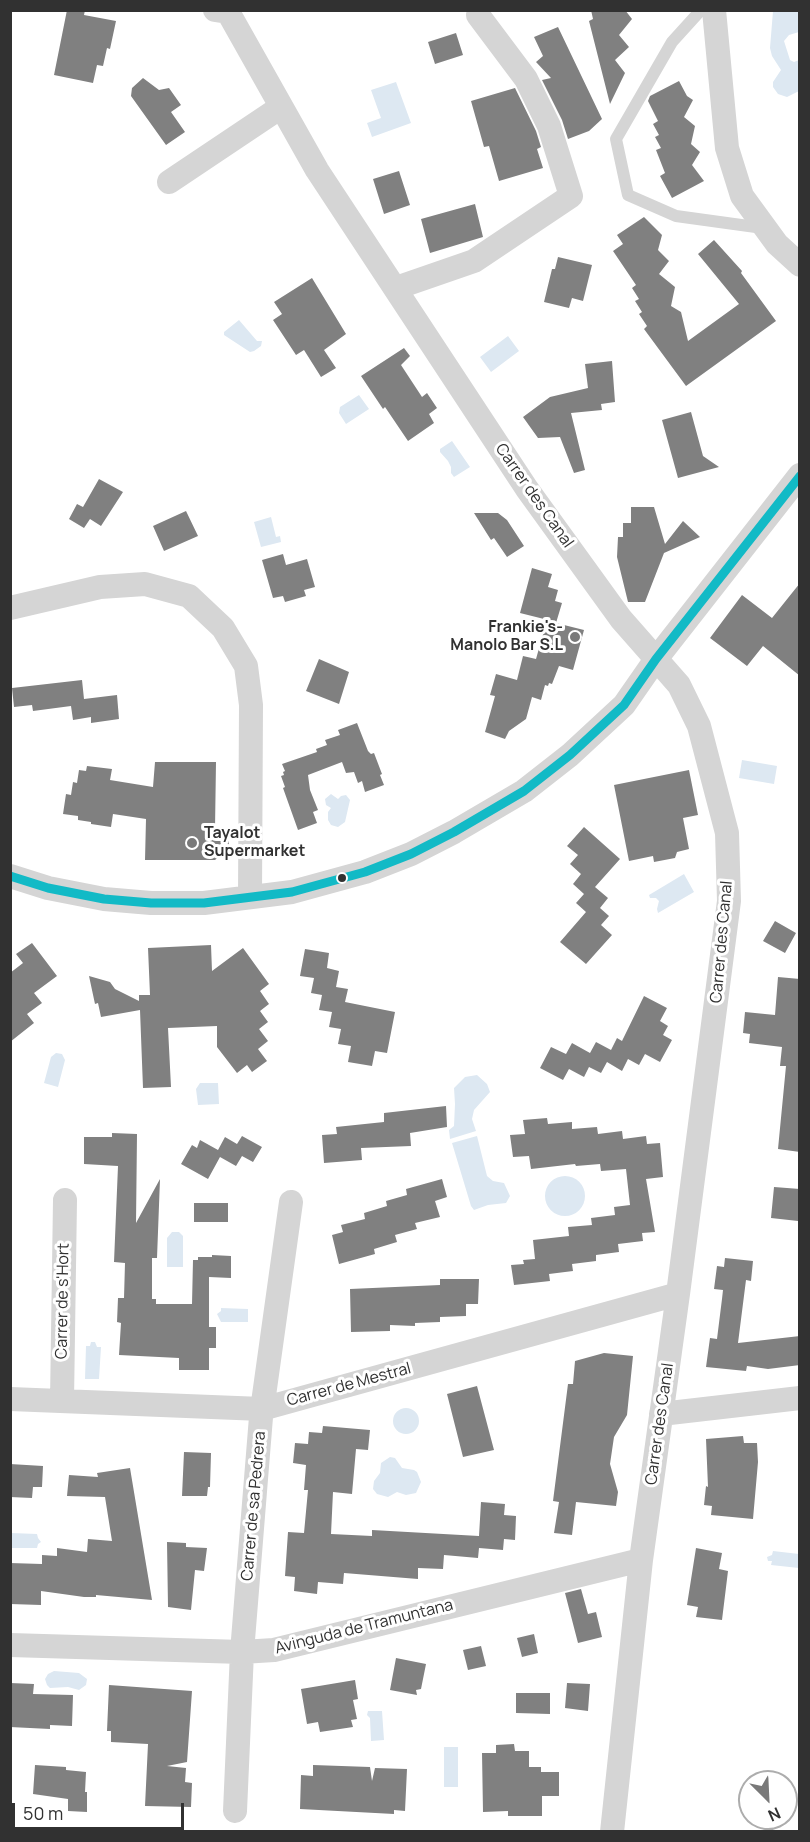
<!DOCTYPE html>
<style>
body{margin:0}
#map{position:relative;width:810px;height:1842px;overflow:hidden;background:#fff;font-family:Manrope,sans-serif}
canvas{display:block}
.frame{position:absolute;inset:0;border:12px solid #313131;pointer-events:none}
.north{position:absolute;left:738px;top:1770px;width:60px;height:60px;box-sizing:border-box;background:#fff;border:2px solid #adadad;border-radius:50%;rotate:156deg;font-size:16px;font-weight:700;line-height:24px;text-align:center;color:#313131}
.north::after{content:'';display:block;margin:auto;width:21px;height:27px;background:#797979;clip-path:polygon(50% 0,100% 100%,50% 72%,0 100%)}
.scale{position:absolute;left:12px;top:1803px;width:172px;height:27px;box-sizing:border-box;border:3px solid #313131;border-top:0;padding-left:8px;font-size:18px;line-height:21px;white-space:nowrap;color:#313131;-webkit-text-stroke:4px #fff;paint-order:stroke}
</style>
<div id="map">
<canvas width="810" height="1842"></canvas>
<div class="frame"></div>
<div class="north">N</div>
<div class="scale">50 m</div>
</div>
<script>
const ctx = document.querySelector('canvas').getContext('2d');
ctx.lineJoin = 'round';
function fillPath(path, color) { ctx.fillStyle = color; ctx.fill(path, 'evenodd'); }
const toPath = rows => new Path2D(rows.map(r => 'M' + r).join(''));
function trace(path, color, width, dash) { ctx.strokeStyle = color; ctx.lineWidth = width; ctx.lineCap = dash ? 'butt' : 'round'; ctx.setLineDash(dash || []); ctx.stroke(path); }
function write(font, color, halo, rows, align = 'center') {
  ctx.font = font + ' Manrope,sans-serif'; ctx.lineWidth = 6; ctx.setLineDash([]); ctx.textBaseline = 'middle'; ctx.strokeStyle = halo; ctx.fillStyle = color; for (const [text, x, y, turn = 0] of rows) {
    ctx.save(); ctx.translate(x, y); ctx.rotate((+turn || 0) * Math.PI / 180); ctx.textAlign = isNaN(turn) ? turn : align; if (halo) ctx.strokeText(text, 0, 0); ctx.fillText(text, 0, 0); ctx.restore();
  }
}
fillPath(toPath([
 [773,11,799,11,799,32,789,35,784,41,790,60,794,62,799,60,799,91,787,97,778,94,773,87,773,82,781,70,772,56,770,48],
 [396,82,411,123,372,137,367,123,381,118,371,90],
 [239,320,257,341,262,341,261,346,254,351,250,352,224,335,224,332],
 [508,336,519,351,491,372,480,357],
 [359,395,369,409,346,424,339,413,340,407],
 [452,441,470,467,454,477,451,473,451,467,448,461,440,452,440,449],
 [271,517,276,537,280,536,281,542,261,547,254,522],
 [742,760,777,766,774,784,739,778],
 [331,794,338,799,341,796,346,795,350,800,345,822,338,827,331,825,328,820,328,812,331,808,326,805,325,799],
 [684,874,694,892,658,913,657,909,659,901,656,898,650,898,649,895],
 [56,1053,62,1054,65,1060,58,1087,44,1083,51,1057],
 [477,1075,487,1084,490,1092,474,1110,472,1119,476,1131,450,1139,449,1130,454,1126,455,1104,454,1088,465,1077],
 [200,1083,218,1083,219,1104,198,1105,196,1089],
 [477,1136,487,1176,493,1181,504,1183,510,1196,506,1203,488,1205,474,1210,471,1206,452,1143],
 '545 1196a20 20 0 1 1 40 0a20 20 0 1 1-40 0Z',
 [172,1232,179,1232,183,1236,183,1267,167,1267,167,1238],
 [221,1308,248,1309,248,1322,221,1322,217,1314,221,1311],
 [91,1342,95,1342,97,1347,101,1347,99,1379,85,1379,86,1346,90,1346],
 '393 1421a13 13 0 1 1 26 0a13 13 0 1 1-26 0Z',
 [390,1457,395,1458,402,1468,414,1470,417,1472,421,1482,416,1493,406,1495,397,1492,388,1497,377,1494,373,1489,374,1481,380,1473,381,1463],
 [11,1533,37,1534,38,1538,41,1542,38,1544,37,1548,11,1548],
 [773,1551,799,1554,799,1568,771,1565,772,1561,768,1561,767,1557,772,1555],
 [54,1671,79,1673,87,1679,86,1685,79,1690,68,1687,50,1688,47,1685,45,1679,48,1674],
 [368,1711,382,1711,384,1740,371,1741,370,1718,367,1715],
 [444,1747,458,1747,458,1787,444,1787]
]), '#dde8f2');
fillPath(toPath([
 [67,10,85,10,84,15,116,21,110,49,107,48,103,66,97,65,93,83,54,75],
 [591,10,625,10,632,19,619,35,629,47,615,60,625,73,610,104,589,21,593,19],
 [558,27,602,119,589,131,568,139,562,120,542,80,551,78,536,62,543,56,534,37],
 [456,33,463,55,435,64,428,42],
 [143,78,159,90,169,88,181,105,171,112,185,132,166,145,131,96,132,88],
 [679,81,687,96,693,100,684,117,695,126,691,144,700,152,692,165,704,181,672,198,660,176,665,173,656,150,661,148,655,137,659,135,653,124,658,121,648,101,650,96],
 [515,88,536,131,541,147,537,149,543,168,499,181,489,146,484,147,471,101],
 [399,171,410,205,384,214,373,179],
 [475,204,483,237,430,253,421,219],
 [644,217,662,235,658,250,669,261,659,274,675,287,671,306,681,312,688,341,739,304,698,254,714,240,742,271,741,273,776,321,686,386,644,329,647,326,639,314,642,312,635,301,639,299,632,288,636,285,613,251,623,244,617,235],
 [558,257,592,265,583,301,572,298,569,308,544,302,552,269,555,269],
 [312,278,346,334,324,350,336,368,321,377,304,350,296,355,273,320,282,314,274,302],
 [404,348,410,356,401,365,422,397,427,393,437,408,429,414,434,423,408,441,385,407,383,409,361,376],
 [612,361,615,402,601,404,602,410,571,413,585,470,574,473,560,437,538,438,523,417,550,397,588,388,585,364],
 [691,412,703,456,719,467,678,478,662,420],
 [99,479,123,492,101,526,90,519,84,528,69,519,77,504,83,507],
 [631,507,654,507,665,544,683,521,700,537,664,553,645,602,628,602,617,557,618,537,623,537,623,523,631,523],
 [186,511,198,536,164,551,153,526],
 [474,513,498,513,507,520,524,546,507,557,494,538,491,540],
 [283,554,286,565,307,559,315,587,304,590,306,596,285,602,283,596,273,598,262,560],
 [532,568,552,574,548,587,558,590,555,601,562,603,556,623,584,630,573,670,559,666,552,684,549,683,548,686,545,685,541,700,532,697,526,719,509,731,505,739,485,732,495,696,490,695,496,674,517,680,523,656,536,659,547,620,556,622,520,613],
 [800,583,800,676,763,646,747,666,710,638,742,595,772,618],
 [319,659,349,672,339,704,306,691],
 [82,680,84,699,117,695,119,719,91,723,91,717,73,720,71,706,33,711,32,705,14,707,12,688],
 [357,723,368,751,371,754,374,753,382,774,380,775,384,785,365,792,362,781,358,783,354,772,346,773,342,762,308,775,310,790,318,810,313,812,317,823,298,830,283,788,285,787,281,776,284,775,283,772,285,771,282,764,317,752,316,749,327,745,325,740,340,735,338,730],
 [155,762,216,762,215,829,228,828,229,847,215,860,145,860,146,819,113,814,111,827,91,824,91,822,78,820,78,816,63,814,66,794,71,795,73,782,77,783,79,770,86,771,87,766,112,769,110,780,153,787],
 [689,770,698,815,683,818,689,849,677,852,675,858,654,862,653,856,629,861,614,785],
 [584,827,620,859,595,887,608,898,600,908,609,916,601,925,612,935,586,964,560,942,586,912,576,903,584,894,573,884,581,874,570,864,578,855,567,846],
 [775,921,796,933,785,953,763,941],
 [32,943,57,976,34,993,42,1003,27,1014,34,1023,10,1042,10,973,23,963,16,954],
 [211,945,212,971,243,948,269,984,260,991,269,1004,260,1011,268,1022,259,1029,268,1041,258,1049,267,1061,252,1072,247,1065,237,1073,217,1047,217,1026,168,1028,171,1087,143,1088,140,1010,101,1017,98,1003,95,1004,89,976,110,982,115,989,139,1001,139,995,150,995,148,948],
 [305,949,329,953,327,968,339,971,336,987,348,989,345,1002,395,1012,387,1053,375,1051,372,1066,348,1062,351,1046,338,1044,341,1029,329,1027,332,1012,319,1010,322,995,311,993,314,978,300,976],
 [778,977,800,979,800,1152,778,1149,786,1066,780,1066,782,1047,749,1043,750,1034,743,1033,745,1012,775,1015],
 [644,996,667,1008,660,1021,668,1026,663,1035,672,1040,660,1062,645,1054,639,1065,628,1059,622,1071,607,1062,601,1073,589,1067,584,1077,569,1069,563,1080,540,1068,551,1047,566,1054,572,1043,590,1053,596,1042,611,1050,617,1038,622,1041],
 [446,1106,447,1127,410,1133,411,1146,361,1148,362,1160,324,1163,322,1135,337,1134,336,1127,384,1122,384,1113],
 [547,1118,548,1124,572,1122,572,1129,597,1127,598,1134,622,1131,623,1139,646,1136,647,1144,660,1143,663,1177,646,1179,655,1232,642,1233,643,1241,618,1244,619,1252,596,1255,596,1261,572,1264,573,1271,549,1274,550,1281,514,1285,511,1265,524,1264,523,1260,535,1259,533,1240,569,1236,568,1227,592,1225,591,1218,615,1215,614,1207,630,1205,626,1169,601,1171,600,1164,576,1166,575,1164,531,1169,529,1156,513,1157,510,1135,525,1134,523,1120],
 [112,1133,137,1134,136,1223,160,1179,157,1258,152,1258,152,1299,156,1299,156,1304,192,1304,193,1260,198,1260,198,1257,212,1257,212,1255,231,1256,231,1278,209,1277,209,1327,216,1327,216,1348,209,1348,209,1370,179,1370,179,1358,119,1355,121,1323,117,1322,118,1298,124,1298,125,1263,114,1262,118,1166,84,1164,84,1137,112,1137],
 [242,1136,262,1147,253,1162,242,1156,236,1166,220,1157,208,1179,181,1164,192,1145,197,1148,200,1140,218,1150,225,1137,237,1144],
 [442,1179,447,1197,435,1201,440,1217,415,1223,417,1229,395,1235,397,1242,374,1249,375,1254,339,1264,332,1235,343,1232,341,1225,365,1219,364,1213,387,1206,386,1201,407,1195,406,1189],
 [774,1187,800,1189,798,1221,771,1218],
 [194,1203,228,1203,228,1222,194,1222],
 [725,1258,753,1261,751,1281,746,1280,738,1343,800,1336,800,1365,768,1369,747,1366,746,1371,706,1367,710,1338,717,1339,722,1299,723,1290,714,1289,717,1266,724,1267],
 [440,1279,479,1279,478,1304,466,1304,466,1316,440,1317,440,1322,415,1323,415,1326,390,1325,390,1331,351,1332,350,1289,440,1285],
 [604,1353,633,1356,627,1415,614,1437,610,1464,618,1492,616,1506,576,1502,572,1535,554,1533,559,1502,553,1501,568,1384,573,1384,575,1361],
 [477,1386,494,1450,463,1457,447,1394],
 [323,1426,370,1430,368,1450,356,1449,352,1494,333,1492,331,1534,372,1536,372,1530,479,1536,481,1502,505,1504,504,1515,516,1516,515,1540,504,1539,503,1550,479,1548,478,1558,444,1555,443,1569,418,1568,418,1579,344,1573,343,1584,318,1582,317,1594,294,1591,295,1577,285,1576,288,1532,304,1533,308,1490,304,1490,306,1465,293,1463,295,1443,308,1444,309,1432,322,1433],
 [743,1436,744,1443,757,1443,758,1462,753,1519,711,1515,712,1506,704,1505,706,1486,708,1487,706,1439],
 [184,1452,211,1453,210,1487,208,1487,207,1496,182,1496],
 [10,1464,43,1466,42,1487,33,1487,32,1498,10,1497],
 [130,1468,152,1600,96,1595,96,1597,84,1597,41,1591,41,1605,10,1604,10,1563,42,1564,42,1555,57,1556,57,1548,87,1552,88,1539,112,1541,105,1497,67,1496,69,1475,98,1477,97,1473],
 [167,1542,186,1543,186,1547,207,1548,204,1571,195,1570,191,1610,168,1607],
 [696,1548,722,1553,719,1569,728,1571,722,1620,696,1617,698,1607,687,1605],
 [581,1589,588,1614,596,1612,602,1637,578,1643,565,1593],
 [534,1634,538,1653,522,1657,517,1638],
 [481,1646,486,1666,468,1670,463,1650],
 [396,1658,426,1664,421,1689,416,1690,417,1695,390,1690],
 [355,1680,358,1699,353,1700,357,1719,351,1720,353,1727,320,1732,318,1722,307,1724,301,1689],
 [10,1683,34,1684,33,1694,73,1695,72,1726,50,1725,50,1729,10,1727],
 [567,1683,590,1684,588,1711,565,1708],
 [109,1685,192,1691,187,1762,167,1766,186,1768,185,1782,192,1783,191,1807,145,1806,148,1744,111,1742,111,1731,107,1731],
 [516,1693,550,1693,550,1714,516,1713],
 [514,1744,515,1751,529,1751,529,1767,541,1767,541,1772,559,1772,559,1796,542,1796,542,1816,508,1816,508,1811,483,1812,482,1753,496,1753,496,1745],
 [35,1765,66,1767,66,1770,86,1772,85,1792,87,1792,87,1812,68,1811,68,1799,33,1794],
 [313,1765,370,1767,372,1781,375,1768,407,1769,405,1811,394,1810,394,1814,300,1809,301,1775,313,1776]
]), '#808080');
trace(toPath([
 [701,10,672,42,616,139,628,195,676,216,763,228]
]), '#d5d5d5', 12);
trace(toPath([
 [215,10,228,12,317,170,527,489,621,619,679,685,699,726,727,833,729,901,678,1294,641,1560,612,1832],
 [714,10,727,148,742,196,777,244,800,265],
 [169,182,281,107],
 [396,288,474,261,571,196,549,126,526,79,478,15],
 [10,608,100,587,145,584,189,596,223,628,246,666,251,705,250,897],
 [10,876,48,888,104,899,151,903,204,903,292,892,365,872,411,854,454,832,524,791,570,755,624,705,656,659,800,475],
 [10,1399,262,1409,678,1294],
 [62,1401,65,1200],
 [661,1414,800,1398],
 [10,1645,242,1652,274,1650,641,1560],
 [235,1811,242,1652,261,1417,291,1202]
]), '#d5d5d5', 24);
trace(toPath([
 [10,876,48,888,104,899,151,903,204,903,292,892,365,872,411,854,454,832,524,791,570,755,624,705,656,659,800,476]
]), '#12bac6', 9);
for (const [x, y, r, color] of [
 [575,637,6,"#797979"],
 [192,843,6,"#797979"],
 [342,878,5,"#313131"]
]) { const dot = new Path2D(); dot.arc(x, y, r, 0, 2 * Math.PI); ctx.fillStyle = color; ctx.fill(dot); trace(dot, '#fff', 2); }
write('16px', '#313131', '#fff', [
 ["Carrer des Canal",534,496,55],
 ["Carrer des Canal",722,942,-85],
 ["Carrer de s'Hort",63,1301,-89],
 ["Carrer de Mestral",349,1385,-15],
 ["Carrer des Canal",660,1424,-82],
 ["Carrer de sa Pedrera",254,1506,-85],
 ["Avinguda de Tramuntana",364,1627,-14]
]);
write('bold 16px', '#313131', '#fff', [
 ["Frankie's-",563,628],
 ["Manolo Bar S.L",563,646],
 ["Tayalot",204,834,"left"],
 ["Supermarket",204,852,"left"]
], 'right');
</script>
